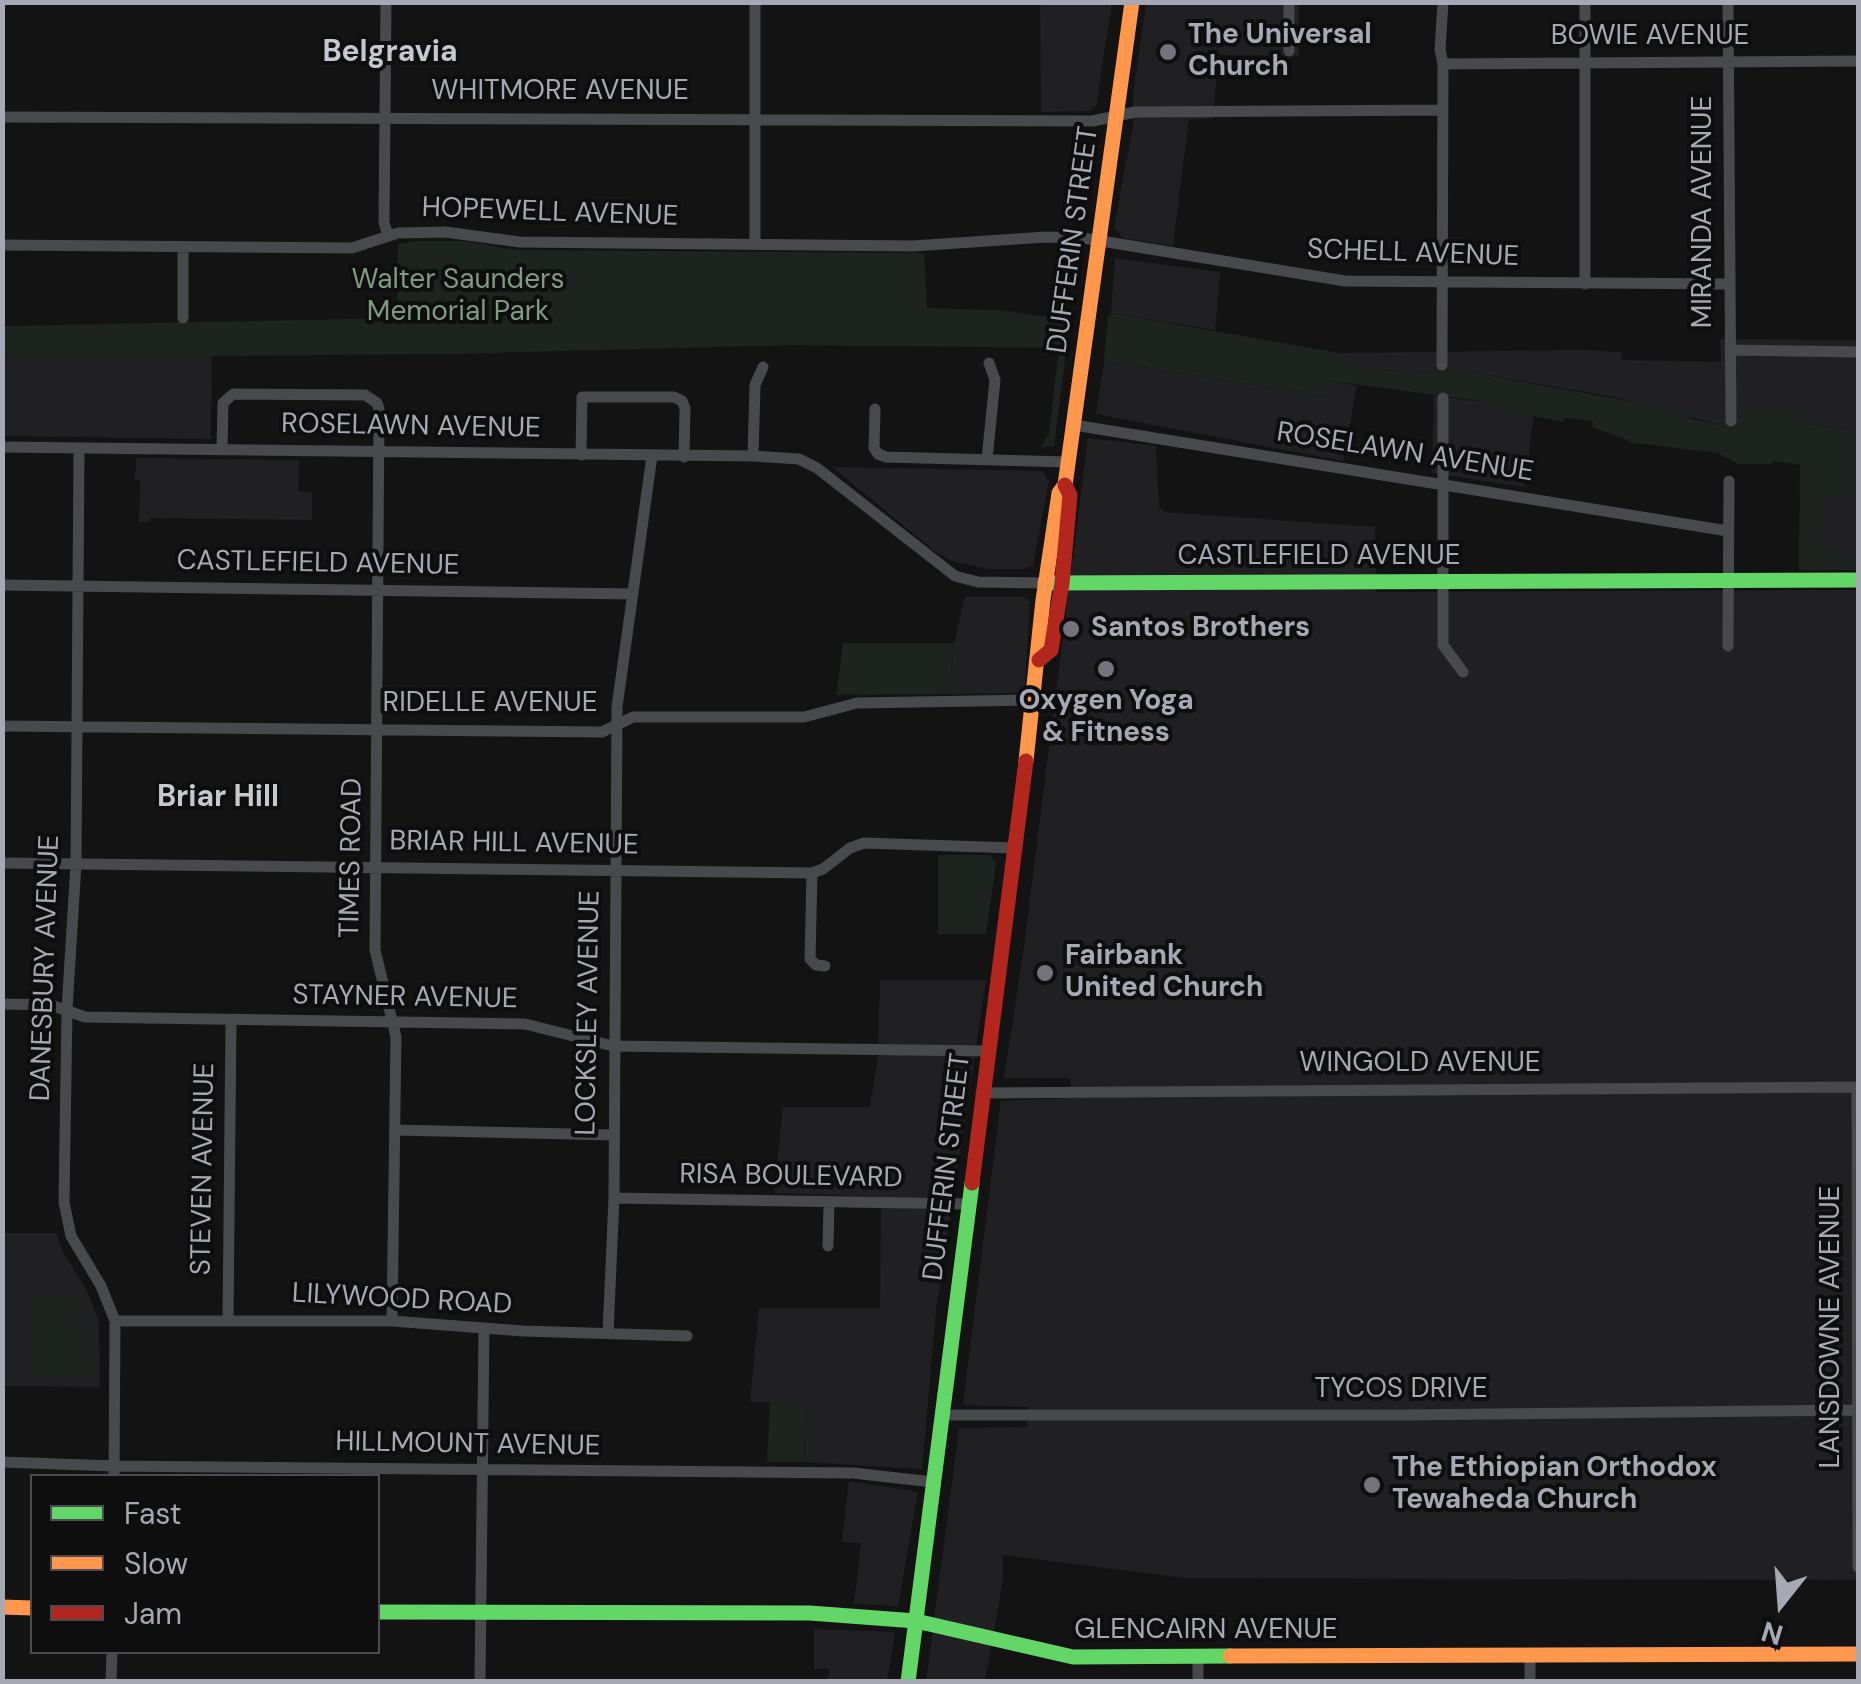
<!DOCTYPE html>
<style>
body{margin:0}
#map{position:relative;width:1861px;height:1684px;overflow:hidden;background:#131314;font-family:"DM Sans",sans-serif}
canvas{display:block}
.frame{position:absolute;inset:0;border:5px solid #a6a9b3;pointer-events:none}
.legend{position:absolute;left:30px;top:1474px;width:350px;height:180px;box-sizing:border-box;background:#0e0e0f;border:2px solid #4b4c51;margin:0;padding:12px 18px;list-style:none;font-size:30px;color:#a6a9b3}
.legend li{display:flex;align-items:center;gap:20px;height:50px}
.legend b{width:50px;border:2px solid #4b4c51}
.north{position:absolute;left:1731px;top:1554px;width:100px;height:100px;-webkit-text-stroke:8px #0e0e0f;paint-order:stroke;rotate:197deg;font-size:28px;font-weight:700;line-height:40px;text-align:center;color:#a6a9b3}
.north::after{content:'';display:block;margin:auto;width:35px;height:45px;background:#a6a9b3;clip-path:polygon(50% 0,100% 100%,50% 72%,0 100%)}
</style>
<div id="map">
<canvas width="1861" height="1684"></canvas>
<div class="frame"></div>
<ul class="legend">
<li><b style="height:12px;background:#63d668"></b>Fast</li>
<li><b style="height:12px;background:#ff974d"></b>Slow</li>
<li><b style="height:12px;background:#b3261e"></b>Jam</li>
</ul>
<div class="north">N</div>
</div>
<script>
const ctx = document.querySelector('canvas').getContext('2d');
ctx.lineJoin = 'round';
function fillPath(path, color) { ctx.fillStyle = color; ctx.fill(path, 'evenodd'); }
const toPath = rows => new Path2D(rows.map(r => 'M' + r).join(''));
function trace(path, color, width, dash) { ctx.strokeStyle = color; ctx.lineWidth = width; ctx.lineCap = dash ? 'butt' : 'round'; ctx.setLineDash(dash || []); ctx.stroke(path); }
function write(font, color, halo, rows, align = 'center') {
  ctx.font = font + ' "DM Sans",sans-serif'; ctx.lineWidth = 8; ctx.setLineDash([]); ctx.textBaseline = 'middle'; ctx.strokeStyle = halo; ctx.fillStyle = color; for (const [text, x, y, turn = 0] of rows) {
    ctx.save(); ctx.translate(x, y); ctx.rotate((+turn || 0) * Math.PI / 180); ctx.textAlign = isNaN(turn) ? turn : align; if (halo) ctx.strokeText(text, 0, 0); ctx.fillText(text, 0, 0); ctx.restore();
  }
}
fillPath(toPath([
 [1040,3,1112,3,1096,106,1091,111,1041,112],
 [1146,3,1299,3,1299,56,1218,55,1213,119,1189,119,1173,246,1123,238,1114,228,1133,125,1133,94],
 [1115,258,1220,272,1215,330,1111,313],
 [1720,339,1858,340,1858,432,1811,424,1811,410,1746,409,1721,425,1614,397,1458,370,1435,369,1429,374,1367,369,1339,353,1581,350,1621,352,1623,360,1721,362],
 [212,354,211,439,3,436,3,358],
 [1104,361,1326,396,1329,381,1357,386,1343,461,1096,414],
 [1434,396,1492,403,1491,408,1534,415,1524,487,1432,473],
 [1088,438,1156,446,1159,507,1165,512,1375,527,1376,592,1858,590,1858,1580,1185,1578,1003,1555,1003,1580,985,1681,926,1682,959,1428,1027,1427,1028,1407,963,1405,1001,1101,1071,1098,1070,1078,1004,1078,1023,954],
 [136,458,299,460,298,491,312,492,312,520,150,518,150,522,139,522,140,480,135,480],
 [1801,465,1858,472,1858,570,1799,570],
 [832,467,1043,471,1049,482,1033,565,1027,569,988,569,952,561,937,553],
 [965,597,1024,597,1030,602,1025,685,1020,693,949,694,954,643],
 [880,980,986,980,936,1311,922,1469,804,1462,806,1403,750,1402,759,1308,880,1308,881,1197,774,1193,783,1107,870,1107,878,1058],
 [3,1233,56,1233,63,1253,86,1289,99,1321,100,1387,3,1386],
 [849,1481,918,1492,898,1606,854,1604,861,1543,842,1542],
 [814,1629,895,1632,887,1681,828,1681,829,1669,814,1669]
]), '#202022');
fillPath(toPath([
 [416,241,465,241,516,250,924,253,927,308,1000,310,1068,320,1060,348,1065,349,1065,361,1054,446,1040,448,1049,434,1059,348,794,345,449,354,3,358,3,326,397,318,398,244],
 [1111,313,1339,353,1367,369,1429,374,1435,369,1458,370,1688,412,1691,419,1720,425,1746,409,1811,409,1811,424,1858,432,1858,494,1821,495,1821,540,1851,559,1855,570,1799,570,1800,465,1773,461,1772,464,1738,464,1718,453,1635,443,1592,427,1593,421,1565,418,1563,422,1491,408,1491,403,1452,397,1330,381,1326,396,1104,361,1108,316],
 [843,643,954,643,949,694,836,695],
 [938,855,990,855,996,863,986,934,938,934],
 [33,1294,82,1295,82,1326,96,1326,92,1375,89,1377,31,1377],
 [770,1401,806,1403,804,1462,767,1462]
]), '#1d231e');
trace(toPath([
 [386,2,384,222,388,236],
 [1289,2,1289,51],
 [1728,2,1731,421],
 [1443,64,1858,61],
 [2,117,1093,121,1135,112,1442,110],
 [755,242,755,2],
 [2,245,352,248,398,233,445,232,520,242,913,246,1046,237,1083,238,1345,281,1728,284],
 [1585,284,1585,2],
 [183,318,183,247],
 [1730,350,1858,352],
 [1442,365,1443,64,1440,49,1443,2],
 [1443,398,1443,645,1463,672],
 [875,409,874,448,878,454,886,457,1067,462],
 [1074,425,1728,531],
 [2,447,753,456,799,459,817,468,955,576,978,582,1045,583],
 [79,449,76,864,67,1009,64,1202,71,1236,101,1286,115,1321,114,1476],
 [222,450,223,403,233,394,365,395,377,403,379,409,375,950,396,1037,392,1321],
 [581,455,582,397,674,397,682,401,685,408,684,457],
 [753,456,755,385,763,367],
 [987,459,995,380,989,363],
 [2,585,633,594],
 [1728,646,1729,481],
 [2,726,602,732,633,717,804,717,857,703,1033,700],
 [2,863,812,873,823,869,850,848,864,843,1015,848],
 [812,873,810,959,816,965,825,966],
 [2,1004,51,1005,85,1017,525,1024,613,1046,987,1051],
 [1857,1087,1858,1567],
 [981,1093,1858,1087],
 [396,1130,613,1135],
 [614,1198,968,1204],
 [828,1246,829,1203],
 [228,1319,231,1021],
 [115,1321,392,1321,523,1331,687,1336],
 [608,1333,614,1198,617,707,652,456],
 [943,1415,1405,1415,1858,1410],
 [2,1462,114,1466,853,1473,933,1482],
 [1530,1655,1530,1682],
 [1198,1658,1198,1682],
 [111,1682,112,1652],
 [480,1682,484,1328]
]), '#48494c', 11);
trace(toPath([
 [1045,583,1858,580],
 [378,1612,810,1613,916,1621,1073,1657,1230,1656],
 [908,1682,972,1183]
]), '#63d668', 15);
trace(toPath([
 [1026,761,1043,600,1059,493,1065,485,1132,2],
 [2,1607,32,1608],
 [1230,1656,1858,1654]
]), '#ff974d', 15);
trace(toPath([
 [1039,660,1051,650,1062,583,1070,495,1065,485],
 [972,1183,1026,761]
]), '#b3261e', 15);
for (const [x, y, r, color] of [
 [1168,52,10,"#73747b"],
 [1071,629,10,"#73747b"],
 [1106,669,10,"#73747b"],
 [1045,973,10,"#73747b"],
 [1372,1485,10,"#73747b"]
]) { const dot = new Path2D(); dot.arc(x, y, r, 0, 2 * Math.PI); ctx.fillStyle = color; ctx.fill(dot); trace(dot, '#0e0e0f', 4); }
write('bold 28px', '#a6a9b3', '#0e0e0f', [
 ["The Universal",1188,36],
 ["Church",1188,68],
 ["Santos Brothers",1091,629],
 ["Oxygen Yoga",1106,702,"center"],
 ["& Fitness",1106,734,"center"],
 ["Fairbank",1065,957],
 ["United Church",1065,989],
 ["The Ethiopian Orthodox",1392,1469],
 ["Tewaheda Church",1392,1501]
], 'left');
write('28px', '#a6a9b3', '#0e0e0f', [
 ["BOWIE AVENUE",1650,37],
 ["WHITMORE AVENUE",560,92],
 ["MIRANDA AVENUE",1704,212,-90],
 ["HOPEWELL AVENUE",550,213,2],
 ["DUFFERIN STREET",1074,240,-82],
 ["SCHELL AVENUE",1413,254,2],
 ["ROSELAWN AVENUE",411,427,1],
 ["ROSELAWN AVENUE",1405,453,9],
 ["CASTLEFIELD AVENUE",1319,557],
 ["CASTLEFIELD AVENUE",318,564,1],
 ["RIDELLE AVENUE",490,704],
 ["BRIAR HILL AVENUE",514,844,1],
 ["TIMES ROAD",352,858,-89],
 ["DANESBURY AVENUE",46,968,-88],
 ["STAYNER AVENUE",405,998,1],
 ["LOCKSLEY AVENUE",589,1013,-89],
 ["WINGOLD AVENUE",1420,1064],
 ["DUFFERIN STREET",948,1167,-83],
 ["STEVEN AVENUE",204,1169,-89],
 ["RISA BOULEVARD",791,1177,1],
 ["LILYWOOD ROAD",402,1300,3],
 ["LANSDOWNE AVENUE",1832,1327,-90],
 ["TYCOS DRIVE",1401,1390],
 ["HILLMOUNT AVENUE",468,1445,1],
 ["GLENCAIRN AVENUE",1206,1631]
]);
write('28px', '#7f9b82', '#0e0e0f', [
 ["Walter Saunders",458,281],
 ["Memorial Park",458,313]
]);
write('bold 30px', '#c6c8cf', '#0e0e0f', [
 ["Belgravia",390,53],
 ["Briar Hill",218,798]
]);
</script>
